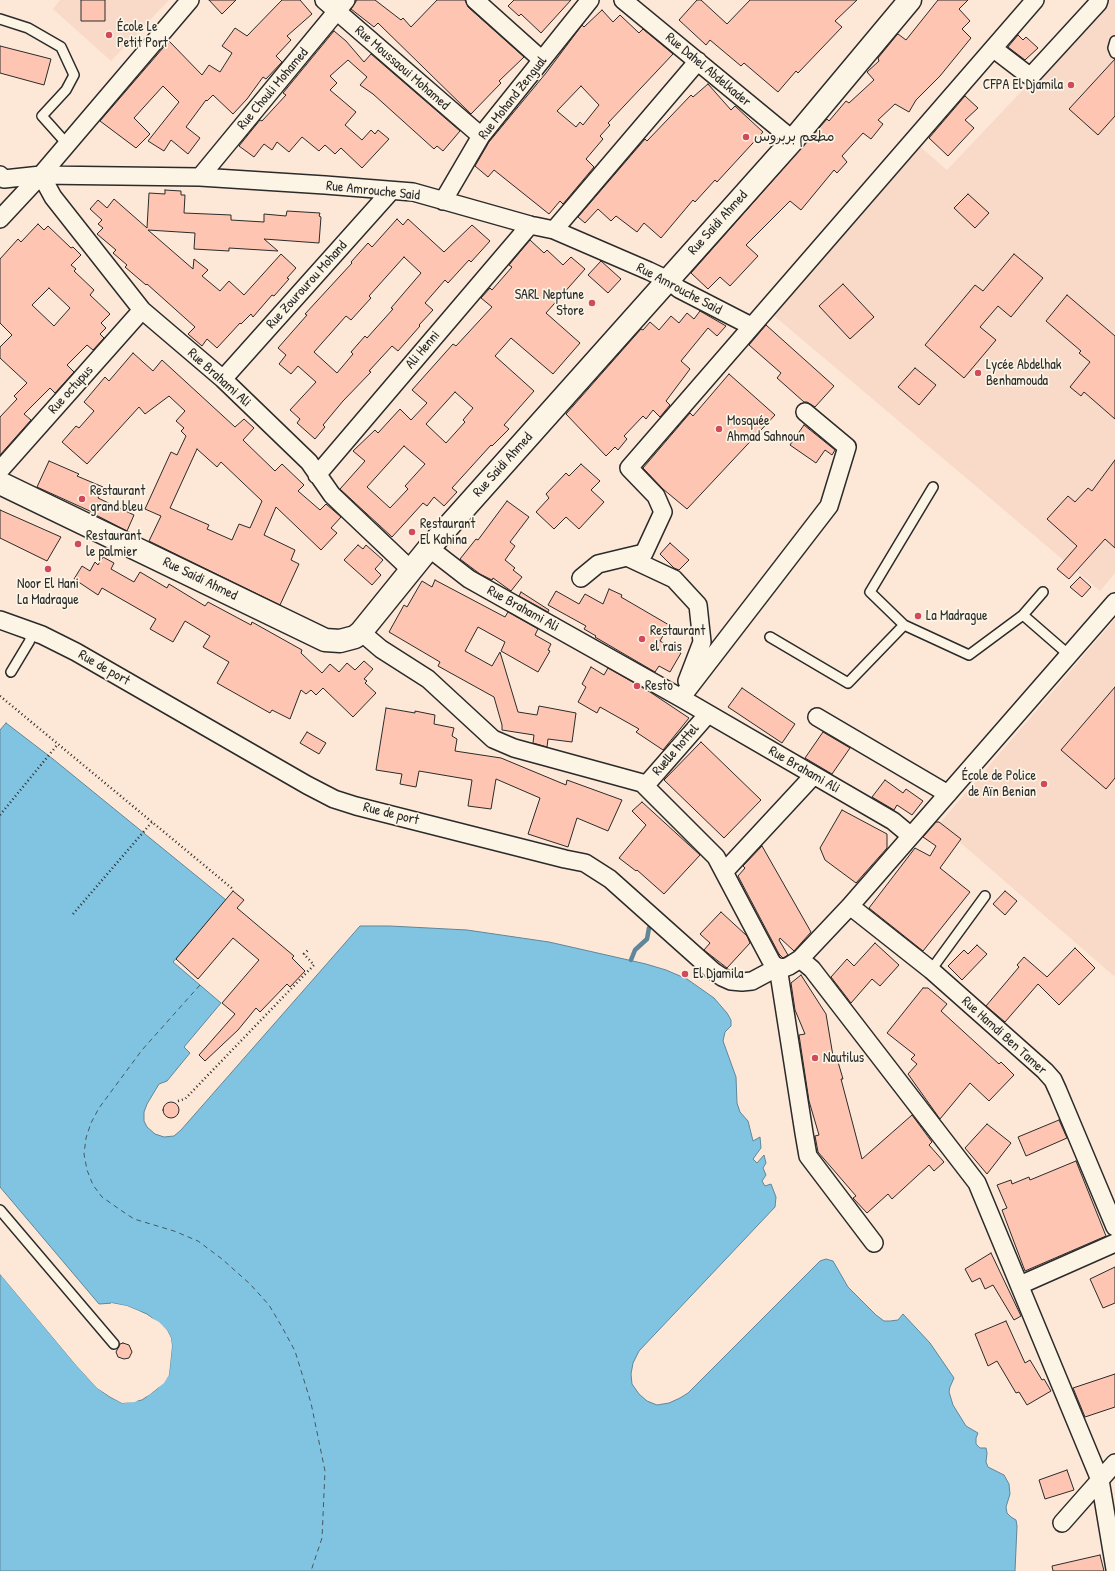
<!DOCTYPE html>
<meta charset="utf-8">
<style>
body{margin:0}
canvas{display:block;background:#fde7d6}
</style>
<canvas width="1115" height="1571"></canvas>
<script>
const ctx = document.querySelector('canvas').getContext('2d');
ctx.lineJoin = 'round';
function fillPath(path, color) { ctx.fillStyle = color; ctx.fill(path, 'evenodd'); }
const toPath = rows => new Path2D(rows.map(r => 'M' + r).join(''));
function trace(path, color, width, dash) { ctx.strokeStyle = color; ctx.lineWidth = width; ctx.lineCap = dash ? 'butt' : 'round'; ctx.setLineDash(dash || []); ctx.stroke(path); }
function write(font, color, halo, rows, align = 'center') {
  ctx.font = font + ' "Patrick Hand","Playpen Sans Arabic",sans-serif'; ctx.lineWidth = 3.5; ctx.setLineDash([]); ctx.textBaseline = 'middle'; ctx.strokeStyle = halo; ctx.fillStyle = color; for (const [text, x, y, turn = 0] of rows) {
    ctx.save(); ctx.translate(x, y); ctx.rotate((+turn || 0) * Math.PI / 180); ctx.textAlign = isNaN(turn) ? turn : align; if (halo) ctx.strokeText(text, 0, 0); ctx.fillText(text, 0, 0); ctx.restore();
  }
}
fillPath(toPath([
 [60,0,169,0,111,61,53,9],
 [1108,0,1115,0,1115,573,1100,591,772,314,917,144,947,170],
 [1115,619,1115,977,939,824]
]), '#f9d9c8');
const water = toPath([
 [6,723,53,759,226,900,173,962,221,1003,184,1047,190,1053,167,1081,159,1084,147,1104,144,1112,144,1121,147,1127,155,1134,164,1137,174,1136,181,1130,360,926,390,926,467,930,549,942,646,964,666,970,687,979,714,998,727,1013,731,1020,731,1026,725,1032,723,1041,736,1077,737,1103,740,1112,748,1121,753,1141,760,1137,761,1148,753,1159,757,1163,764,1155,766,1163,763,1168,766,1175,762,1181,765,1186,771,1184,776,1197,775,1207,639,1351,633,1363,631,1374,632,1384,639,1394,647,1401,657,1405,669,1403,680,1398,688,1393,820,1261,826,1259,833,1261,848,1287,876,1315,884,1321,890,1321,898,1320,903,1314,930,1343,954,1378,950,1387,949,1392,953,1405,966,1426,978,1433,976,1438,976,1444,980,1448,986,1448,987,1453,986,1462,988,1467,1004,1475,1009,1484,1010,1494,1006,1507,1007,1513,1011,1517,1016,1520,1017,1526,1015,1571,0,1571,0,1274,76,1365,97,1388,110,1397,122,1403,142,1400,157,1389,169,1375,172,1346,171,1338,167,1330,147,1314,127,1306,113,1303,99,1304,0,1187,0,730,6,723]
]);
fillPath(water, '#81c4e2');
trace(water, '#5f8799', 1);
fillPath(toPath([
 [0,1272,77,1364,98,1386,112,1396,122,1401,141,1398,156,1388,162,1381,167,1374,169,1362,169,1338,166,1332,158,1324,146,1316,127,1308,111,1305,111,1303,127,1306,139,1311,159,1322,167,1330,171,1338,172,1346,169,1375,164,1383,149,1395,135,1402,122,1403,111,1397,97,1388,76,1365,0,1274]
]), '#fde7d6');
trace(toPath([
 [631,960,635,950,647,939,649,928]
]), '#5f8799', 4.5);
trace(toPath([
 [200,985,142,1050,99,1108,91,1123,86,1138,84,1154,87,1170,93,1185,102,1197,122,1211,134,1219,174,1231,198,1241,222,1259,250,1284,269,1305,282,1327,295,1351,311,1403,325,1471,322,1538,311,1571]
]), '#455962', 1, [5, 4]);
const building = toPath([
 [81,0,105,0,105,21,81,21,81,0],
 [209,0,236,0,222,14,209,0],
 [282,0,300,0,312,14,287,36,291,40,276,56,282,62,266,79,263,77,247,99,233,114,213,95,207,101,206,100,186,127,200,138,188,154,171,140,164,151,148,141,179,102,163,86,134,118,150,134,136,148,100,121,169,41,202,75,209,65,220,72,232,53,222,46,235,28,247,36,282,0],
 [357,0,375,0,401,20,403,18,411,27,437,0,465,0,468,7,524,57,499,81,501,83,471,114,378,23,374,27,351,9,357,0],
 [514,0,571,0,541,33,521,14,519,16,508,6,514,0],
 [697,0,701,0,727,24,750,0,857,0,835,21,842,27,798,73,796,71,778,92,744,63,741,66,710,40,706,45,679,20,697,0],
 [938,0,968,0,959,9,970,21,962,29,971,38,940,76,916,100,909,112,895,104,878,120,883,124,871,139,863,133,842,156,847,162,837,173,834,170,801,210,790,201,746,245,758,256,730,286,720,277,708,289,691,273,827,119,829,121,846,101,849,103,874,80,867,72,879,61,878,58,896,36,898,34,906,40,938,0],
 [602,10,613,22,620,15,639,33,643,29,673,54,608,123,610,125,600,136,603,139,586,159,594,167,563,204,560,201,549,214,494,170,488,177,475,166,489,142,546,73,582,25,584,27,602,10],
 [581,86,599,105,583,125,580,122,576,127,557,111,581,86],
 [334,31,346,41,364,62,371,54,460,131,443,151,437,146,434,149,373,94,360,85,367,77,348,60,330,76,337,83,330,90,356,112,345,125,362,140,371,130,375,134,378,130,389,139,362,168,341,148,335,154,325,145,319,151,302,137,289,152,277,142,272,150,264,144,254,157,239,146,260,120,262,121,286,95,283,93,334,31],
 [1018,35,1023,40,1026,37,1038,48,1025,60,1008,47,1018,35],
 [0,46,51,59,44,85,0,73,0,46],
 [1115,59,1115,116,1098,135,1069,109,1115,59],
 [708,84,731,110,735,106,763,132,717,182,715,180,695,202,693,200,661,238,644,223,637,232,616,216,611,221,598,209,585,223,578,217,645,139,647,141,691,95,693,97,708,84],
 [965,96,978,108,965,120,974,128,948,156,929,138,965,96],
 [165,190,181,191,181,195,185,195,184,213,231,215,231,220,264,222,264,214,286,216,287,211,320,213,319,216,321,217,319,243,264,239,278,251,229,248,229,251,194,249,195,233,148,230,193,269,194,259,208,270,202,276,220,291,229,281,244,295,281,254,296,268,287,278,289,279,274,296,272,295,253,317,251,314,241,324,240,323,217,348,207,339,202,346,188,334,195,327,147,284,146,285,125,267,127,265,113,253,116,250,97,234,103,228,98,224,102,220,90,209,98,200,107,208,114,199,147,228,149,193,165,194,165,190],
 [968,194,989,213,975,228,954,208,968,194],
 [397,219,403,225,408,219,444,252,472,225,490,241,471,262,469,260,448,283,445,280,425,303,433,310,419,325,420,326,398,351,392,346,369,371,371,372,343,401,323,425,325,427,315,439,297,423,300,419,290,410,316,382,298,366,291,374,279,364,286,355,278,348,307,315,305,314,352,263,351,262,368,243,372,247,397,219],
 [404,257,421,273,391,308,393,309,367,338,365,336,351,352,353,354,337,373,314,352,346,316,351,320,371,298,369,296,404,257],
 [38,224,44,230,48,226,71,248,73,247,81,255,71,265,76,269,74,271,94,290,90,295,110,314,101,323,106,328,100,334,104,338,93,350,87,345,67,365,74,372,55,393,50,388,24,414,31,420,0,455,0,417,17,399,14,396,27,383,0,358,0,347,12,335,0,323,0,259,18,239,21,242,38,224],
 [49,288,70,308,54,326,32,305,49,288],
 [530,240,544,253,547,250,563,265,571,257,585,269,546,313,580,343,553,374,511,338,495,356,534,391,504,425,509,429,492,446,491,445,452,488,457,492,444,506,434,497,427,506,423,503,392,537,340,489,365,461,353,451,375,430,378,433,400,409,411,420,427,403,412,390,453,344,456,346,492,307,481,298,490,288,492,290,512,267,509,265,530,240],
 [455,392,473,408,463,420,465,422,446,443,426,424,455,392],
 [404,446,425,464,405,486,408,489,390,508,367,487,404,446],
 [1014,254,1043,278,1011,317,998,306,980,327,996,340,964,378,925,345,975,285,983,291,1014,254],
 [601,261,621,279,608,293,588,275,601,261],
 [843,284,874,317,850,339,819,306,843,284],
 [1067,295,1115,336,1115,419,1084,392,1081,396,1070,387,1090,362,1079,353,1081,351,1046,321,1067,295],
 [700,311,726,326,717,336,708,328,681,361,690,369,666,401,670,405,660,417,653,410,646,419,643,416,624,436,627,439,618,450,615,447,606,456,566,414,641,329,643,330,650,322,659,330,671,316,679,323,687,313,694,319,700,311],
 [766,325,834,386,815,407,807,402,804,402,777,378,781,373,749,345,766,325],
 [133,353,153,371,162,360,235,427,244,419,254,428,243,440,275,471,282,464,304,485,298,491,320,510,326,504,341,517,331,528,337,533,321,550,276,507,264,535,295,550,291,560,299,564,280,605,149,541,161,516,145,509,171,452,177,455,186,436,181,431,184,428,176,421,185,411,169,396,145,414,139,407,87,464,62,442,76,426,79,428,94,411,84,402,105,377,109,381,133,353],
 [197,449,217,467,221,462,262,501,250,528,239,524,232,540,207,529,209,525,170,508,197,449],
 [915,368,936,385,919,405,898,387,915,368],
 [729,374,775,415,687,509,663,489,643,468,690,413,693,416,729,374],
 [804,425,835,450,832,455,825,450,816,463,790,445,804,425],
 [1115,460,1115,548,1105,539,1069,579,1057,569,1077,546,1047,519,1068,496,1075,502,1088,488,1092,491,1115,460],
 [49,461,79,474,77,476,103,487,98,498,134,515,127,531,92,513,92,512,37,487,49,461],
 [581,464,600,481,591,490,604,502,579,529,566,517,554,529,536,512,549,498,546,494,566,473,569,476,581,464],
 [507,501,529,517,510,542,515,546,505,560,515,568,513,570,522,577,511,591,493,578,492,580,480,574,460,559,476,539,478,540,507,501],
 [0,510,61,537,47,561,0,538,0,510],
 [670,543,689,560,679,570,674,568,660,554,670,543],
 [358,545,363,549,366,545,383,560,375,569,381,575,372,585,344,560,358,545],
 [103,557,114,563,111,569,134,582,140,572,167,588,169,584,205,606,208,602,251,625,252,622,302,650,301,653,322,673,330,664,339,672,347,663,355,670,364,661,373,669,364,679,367,681,365,683,376,693,353,717,323,688,316,695,311,690,306,694,301,690,290,719,272,710,270,713,217,683,229,662,203,647,210,636,185,621,173,642,150,629,156,619,102,588,98,595,74,579,82,566,90,571,95,562,98,565,103,557],
 [1080,577,1091,587,1082,597,1070,587,1080,577],
 [435,580,505,617,508,612,538,629,535,635,551,644,548,650,550,651,538,672,501,651,505,642,478,627,465,651,492,666,500,652,518,712,537,715,539,706,576,713,572,742,548,739,547,747,533,743,534,735,502,730,502,725,494,697,438,666,440,662,389,632,404,605,407,607,422,581,432,587,435,580],
 [609,589,622,595,621,597,669,625,660,641,681,653,670,672,659,666,655,672,595,637,596,636,584,629,586,626,548,605,556,591,579,604,585,594,603,604,609,589],
 [521,592,549,610,548,612,519,596,521,592],
 [591,667,604,675,608,668,650,692,689,718,663,750,636,732,639,729,600,707,597,713,578,702,586,687,582,684,591,667],
 [1115,687,1115,778,1106,789,1061,750,1115,687],
 [742,688,795,724,782,743,728,707,742,688],
 [386,708,415,713,415,711,435,715,434,724,454,728,452,736,457,739,455,751,501,758,566,785,567,780,622,800,608,831,577,818,568,847,528,834,540,798,496,779,491,809,468,806,472,780,419,771,416,787,400,784,402,774,376,770,386,708],
 [307,732,326,743,319,754,300,743,307,732],
 [823,732,850,748,832,774,805,758,823,732],
 [701,742,761,800,724,838,664,780,701,742],
 [885,780,903,793,906,789,923,801,912,815,897,805,894,810,872,797,885,780],
 [642,802,700,855,664,894,637,870,636,871,619,858,646,825,632,811,642,802],
 [842,810,887,834,887,848,856,883,825,860,820,848,842,810],
 [936,822,939,822,961,839,940,868,970,892,923,951,869,908,915,848,930,856,936,846,923,837,936,822],
 [762,846,811,932,794,951,780,938,779,940,788,955,783,958,779,954,738,876,745,868,743,866,762,846],
 [233,891,244,900,237,908,294,956,292,958,305,971,290,987,287,984,260,1012,256,1008,238,1030,205,1061,199,1055,235,1014,222,1003,259,960,233,938,198,979,176,959,233,891],
 [1005,891,1017,901,1005,915,993,904,1005,891],
 [721,912,747,936,750,943,727,968,704,950,710,943,700,934,721,912],
 [875,943,899,965,880,986,872,979,851,1003,831,977,847,959,854,966,875,943],
 [977,945,987,954,962,980,948,966,964,950,968,954,977,945],
 [1075,948,1095,968,1059,1005,1038,984,1005,1022,986,1006,1019,967,1017,965,1024,957,1047,977,1075,948],
 [801,975,826,1014,833,1056,836,1055,843,1079,841,1079,862,1159,912,1115,932,1142,929,1145,944,1162,934,1171,929,1165,892,1199,888,1194,867,1213,853,1198,856,1196,818,1152,815,1136,819,1135,809,1101,799,1035,805,1034,795,1010,791,983,801,975],
 [923,988,928,988,947,1004,941,1011,999,1064,1001,1062,1014,1075,989,1101,970,1083,940,1119,908,1074,917,1064,911,1059,915,1055,887,1033,923,988],
 '163 1110a8 8 0 1 1 16 0a8 8 0 1 1-16 0Z',
 [1059,1120,1067,1138,1026,1156,1018,1137,1059,1120],
 [987,1124,1011,1143,987,1174,965,1148,987,1124],
 [1076,1161,1106,1236,1025,1271,1002,1210,1007,1208,997,1185,1011,1180,1012,1184,1029,1177,1030,1180,1076,1161],
 [991,1253,1021,1316,1014,1320,993,1285,985,1289,980,1278,972,1282,965,1269,991,1253],
 [1115,1267,1115,1303,1103,1308,1090,1279,1115,1267],
 [1006,1321,1025,1363,1030,1360,1042,1380,1044,1379,1051,1391,1027,1405,1019,1392,1016,1393,997,1361,988,1366,975,1334,1006,1321],
 [123,1343,129,1345,132,1352,129,1358,124,1359,118,1357,116,1352,120,1344,123,1343],
 [1115,1374,1115,1407,1085,1417,1073,1388,1115,1374],
 [1067,1470,1074,1490,1045,1499,1039,1480,1067,1470],
 [1100,1555,1104,1571,1053,1571,1052,1566,1100,1555]
]);
fillPath(building, '#fec6b2');
trace(building, '#2b2b2b', 1);
const lane = toPath([
 [0,19,28,28,61,47,74,75,66,90,42,116,67,144],
 [1115,41,1113,48,1115,53],
 [933,487,870,592,904,625,969,655,1023,615,1043,592],
 [1023,615,1069,655],
 [770,637,848,683,904,625],
 [11,672,29,642,33,632],
 [931,970,985,896],
 [0,1210,114,1344]
]);
const street = toPath([
 [324,0,481,136],
 [475,0,542,60],
 [623,0,793,140],
 [994,49,1028,75,1032,75,1098,3,1099,0],
 [0,175,4,179,41,175,200,177,325,185,413,192,530,225,554,230,649,271,668,280,679,289,751,326],
 [41,175,53,197,142,310,223,379,309,462,332,495,411,570],
 [200,177,346,0],
 [443,201,481,136,590,0],
 [0,219,41,175,190,0],
 [554,230,698,61],
 [223,379,391,191],
 [0,470,142,310],
 [317,475,530,225],
 [429,548,469,579,681,698,893,821,911,836],
 [627,557,644,553,663,512,656,496,629,468,1035,0],
 [581,578,598,564,627,557,674,579,698,605,702,642,687,681],
 [0,620,42,635,76,652,307,785,334,799,356,806,565,859,585,863,610,879,713,971,722,977,731,981,742,982,752,981,778,967,804,1133,808,1156,874,1243],
 [361,632,381,649,428,679,493,739,514,748,642,783,716,857,770,959,773,964,778,967,784,968,789,966,800,959,850,906,1115,602],
 [681,698,829,506,847,447,805,412],
 [817,717,948,794],
 [645,786,708,714],
 [724,872,813,776],
 [850,906,931,970,1045,1071,1053,1080,1058,1091,1115,1227],
 [800,959,812,969,977,1183,1100,1480,1115,1569],
 [1020,1285,1115,1243],
 [1062,1523,1115,1463]
]);
const secondary = toPath([
 [0,483,325,640,340,641,355,637,361,632,429,548,793,140,910,0]
]);
trace(lane, '#2b2b2b', 12);
trace(street, '#2b2b2b', 20);
trace(secondary, '#2b2b2b', 25);
trace(toPath([
 [0,696,234,890],
 [0,815,58,744],
 [73,914,152,822],
 [178,1101,185,1099,314,965,304,954,308,950]
]), '#2b2b2b', 2.5, [1, 3]);
trace(lane, '#fcf5e5', 9);
trace(street, '#fcf5e5', 17);
trace(secondary, '#fcf5e5', 22);
for (const [x, y, r, color] of [
 [109,35,4,"#d1495b"],
 [1071,85,4,"#d1495b"],
 [746,137,4,"#d1495b"],
 [592,303,4,"#d1495b"],
 [978,373,4,"#d1495b"],
 [719,429,4,"#d1495b"],
 [82,499,4,"#d1495b"],
 [412,532,4,"#d1495b"],
 [78,544,4,"#d1495b"],
 [48,569,4,"#d1495b"],
 [918,616,4,"#d1495b"],
 [642,639,4,"#d1495b"],
 [637,686,4,"#d1495b"],
 [1044,784,4,"#d1495b"],
 [685,974,4,"#d1495b"],
 [815,1058,4,"#d1495b"]
]) { const dot = new Path2D(); dot.arc(x, y, r, 0, 2 * Math.PI); ctx.fillStyle = color; ctx.fill(dot); trace(dot, '#fcf5e5', 1.5); }
write('14px', '#2b2b2b', '#fcf5e5', [
 ["École Le",117,27],
 ["Petit Port",117,43],
 ["CFPA El Djamila",1063,85,"right"],
 ["مطعم بربروس",754,137],
 ["SARL Neptune",584,295,"right"],
 ["Store",584,311,"right"],
 ["Lycée Abdelhak",986,365],
 ["Benhamouda",986,381],
 ["Mosquée",727,421],
 ["Ahmad Sahnoun",727,437],
 ["Restaurant",90,491],
 ["grand bleu",90,507],
 ["Restaurant",420,524],
 ["El Kahina",420,540],
 ["Restaurant",86,536],
 ["le palmier",86,552],
 ["Noor El Hani",48,584,"center"],
 ["La Madrague",48,600,"center"],
 ["La Madrague",926,616],
 ["Restaurant",650,631],
 ["el rais",650,647],
 ["Resto",645,686],
 ["École de Police",1036,776,"right"],
 ["de Aïn Benian",1036,792,"right"],
 ["El Djamila",693,974],
 ["Nautilus",823,1058]
], 'left');
write('14px', '#2b2b2b', '#fcf5e5', [
 ["Rue Moussaoui Mohamed",402,68,41],
 ["Rue Dahel Abdelkader",708,70,40],
 ["Rue Chouli Mohamed",273,89,-50],
 ["Rue Mohand Zengual",513,98,-52],
 ["Rue Amrouche Said",373,191,6],
 ["Rue Saidi Ahmed",718,223,-48],
 ["Rue Zourourou Mohand",307,285,-48],
 ["Rue Amrouche Said",679,289,28],
 ["Ali Henni",423,350,-50],
 ["Rue Brahami Ali",219,378,42],
 ["Rue octupus",71,390,-48],
 ["Rue Saidi Ahmed",503,465,-48],
 ["Rue Saidi Ahmed",200,579,26],
 ["Rue Brahami Ali",523,609,29],
 ["Rue de port",104,668,30],
 ["Ruelle hottel",676,750,-49],
 ["Rue Brahami Ali",804,770,30],
 ["Rue de port",391,814,14],
 ["Rue Hamdi Ben Tamer",1004,1036,42]
]);
</script>
